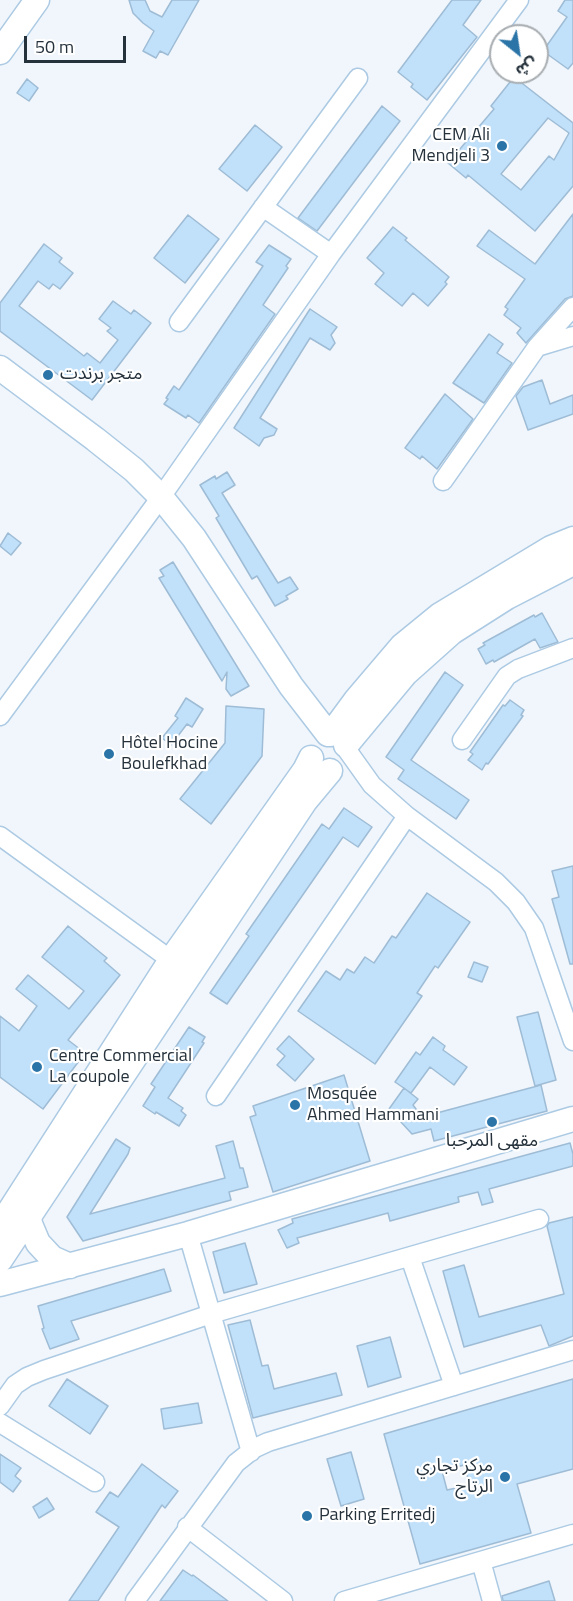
<!DOCTYPE html>
<meta charset="utf-8">
<style>
body{margin:0}
#map{position:relative;width:573px;height:1601px;overflow:hidden;background:#f0f6fb;font-family:"Titillium Web","Noto Sans Arabic",sans-serif}
canvas{display:block}
.north{position:absolute;left:489px;top:24px;width:60px;height:60px;box-sizing:border-box;background:#fff;border:2px solid #a8adb1;border-radius:50%;rotate:150deg;font-size:16px;font-weight:700;line-height:24px;text-align:center;color:#25313b}
.north::after{content:'';display:block;margin:auto;width:21px;height:27px;background:#2b74a8;clip-path:polygon(50% 0,100% 100%,50% 72%,0 100%)}
.scale{position:absolute;left:24px;top:36px;width:102px;height:27px;box-sizing:border-box;border:3px solid #25313b;border-top:0;padding-left:8px;font-size:18px;line-height:21px;white-space:nowrap;color:#25313b;-webkit-text-stroke:4px #fff;paint-order:stroke}
</style>
<div id="map">
<canvas width="573" height="1601"></canvas>
<div class="north">ش</div>
<div class="scale">50 m</div>
</div>
<script>
const ctx = document.querySelector('canvas').getContext('2d');
ctx.lineJoin = 'round';
function fillPath(path, color) { ctx.fillStyle = color; ctx.fill(path, 'evenodd'); }
const toPath = rows => new Path2D(rows.map(r => 'M' + r).join(''));
function trace(path, color, width, dash) { ctx.strokeStyle = color; ctx.lineWidth = width; ctx.lineCap = dash ? 'butt' : 'round'; ctx.setLineDash(dash || []); ctx.stroke(path); }
function write(font, color, halo, rows, align = 'center') {
  ctx.font = font + ' "Titillium Web","Noto Sans Arabic",sans-serif'; ctx.lineWidth = 4.5; ctx.setLineDash([]); ctx.textBaseline = 'middle'; ctx.strokeStyle = halo; ctx.fillStyle = color; for (const [text, x, y, turn = 0] of rows) {
    ctx.save(); ctx.translate(x, y); ctx.rotate((+turn || 0) * Math.PI / 180); ctx.textAlign = isNaN(turn) ? turn : align; if (halo) ctx.strokeText(text, 0, 0); ctx.fillText(text, 0, 0); ctx.restore();
  }
}
const building = toPath([
 [129,0,145,0,150,11,162,17,172,0,199,0,168,55,160,51,156,58,143,51,154,31,143,23,133,13,129,0],
 [452,0,481,0,463,25,477,37,427,100,411,87,413,84,398,72,452,0],
 [565,0,573,0,573,63,568,69,543,51,567,17,558,11,565,0],
 [514,77,573,123,573,186,535,231,468,175,466,178,448,163,494,109,491,106,514,77],
 [548,118,569,133,554,160,549,156,521,190,501,174,548,118],
 [27,79,38,88,29,101,17,93,27,79],
 [382,106,400,121,317,231,298,218,382,106],
 [255,125,282,147,247,191,219,169,255,125],
 [573,214,573,296,565,299,526,343,517,333,521,328,504,315,508,309,505,307,525,279,477,246,489,230,535,264,573,214],
 [188,215,219,239,185,283,154,258,188,215],
 [393,227,407,238,405,240,449,277,445,282,447,284,428,306,413,293,402,306,375,284,384,273,367,258,393,227],
 [44,244,62,258,59,262,73,273,60,289,53,284,49,289,38,281,19,306,84,356,87,353,100,363,118,340,107,331,111,328,99,319,113,301,131,314,134,310,151,323,92,400,0,331,0,303,44,244],
 [269,245,291,259,286,266,288,268,263,305,275,314,199,423,188,415,186,418,164,404,168,399,166,398,174,386,179,390,263,266,256,262,269,245],
 [310,309,337,327,331,335,335,343,330,350,310,338,260,418,277,429,274,435,264,438,259,446,234,428,310,309],
 [489,334,503,344,497,353,512,363,484,403,453,383,489,334],
 [542,380,550,404,573,395,573,414,528,430,516,396,523,387,542,380],
 [445,394,473,419,437,469,422,456,420,459,405,448,445,394],
 [227,472,235,485,222,493,278,583,290,577,298,589,286,596,288,599,275,606,257,576,252,579,216,518,219,516,200,485,215,476,216,479,227,472],
 [8,533,21,543,11,555,0,546,8,533],
 [173,562,249,686,231,696,226,689,227,672,222,681,159,578,164,576,160,570,173,562],
 [542,613,558,642,540,648,535,639,494,662,493,660,486,664,478,649,485,645,483,643,534,615,535,617,542,613],
 [445,672,463,685,411,760,469,800,456,819,398,779,404,770,386,757,445,672],
 [186,698,203,709,192,727,187,724,171,745,162,738,178,718,175,716,186,698],
 [510,700,524,710,521,715,523,716,488,764,486,763,482,770,468,760,473,754,470,752,503,705,505,706,510,700],
 [226,706,264,709,262,756,211,824,180,799,225,743,226,706],
 [344,808,372,827,358,847,343,837,227,1004,210,993,249,936,246,934,322,824,329,829,344,808],
 [573,866,573,964,570,964,552,899,559,897,552,871,573,866],
 [427,893,470,922,438,968,435,966,417,993,422,996,375,1064,298,1011,326,971,340,980,347,969,354,973,365,957,374,963,392,936,396,938,427,893],
 [68,926,107,958,104,961,120,975,68,1040,85,1053,43,1109,0,1077,0,1016,19,1031,37,1006,16,989,28,975,69,1009,84,991,42,957,68,926],
 [474,962,488,967,482,982,468,977,474,962],
 [538,1012,556,1080,535,1086,517,1017,538,1012],
 [189,1027,205,1037,202,1042,204,1043,168,1098,183,1108,181,1111,186,1115,179,1126,156,1112,155,1114,143,1106,155,1087,151,1084,189,1027],
 [289,1036,314,1059,295,1081,277,1065,285,1056,277,1049,289,1036],
 [433,1037,445,1046,443,1050,467,1067,454,1085,430,1067,411,1093,395,1082,416,1052,420,1055,433,1037],
 [344,1075,370,1161,273,1192,250,1117,256,1115,253,1106,344,1075],
 [541,1085,547,1111,434,1141,431,1129,412,1134,389,1109,404,1088,418,1099,413,1105,422,1117,541,1085],
 [116,1139,130,1148,128,1154,90,1214,225,1178,216,1146,233,1141,240,1168,243,1168,248,1187,229,1192,231,1200,83,1241,67,1217,116,1139],
 [570,1143,573,1154,573,1166,489,1189,493,1202,482,1205,478,1192,458,1197,459,1202,390,1221,388,1213,297,1238,299,1243,287,1248,278,1230,293,1223,292,1219,570,1143],
 [573,1217,573,1336,549,1346,541,1325,464,1347,443,1271,464,1265,479,1317,564,1294,547,1226,549,1223,573,1217],
 [245,1243,257,1284,224,1293,213,1252,245,1243],
 [164,1269,171,1291,71,1321,79,1339,50,1349,42,1329,44,1328,38,1306,164,1269],
 [250,1320,262,1366,268,1365,274,1389,336,1373,342,1395,253,1418,228,1325,250,1320],
 [390,1337,401,1377,368,1387,357,1346,390,1337],
 [67,1379,108,1406,90,1434,49,1406,67,1379],
 [573,1379,573,1469,517,1484,531,1533,420,1564,384,1434,573,1379],
 [464,1465,470,1485,447,1490,442,1471,464,1465],
 [198,1403,202,1423,164,1429,161,1409,198,1403],
 [351,1452,364,1499,341,1506,327,1459,351,1452],
 [0,1454,21,1468,15,1476,21,1481,13,1492,0,1482,0,1454],
 [142,1464,178,1491,165,1508,162,1505,98,1601,69,1601,119,1527,96,1512,110,1492,118,1497,142,1464],
 [47,1498,54,1509,39,1518,33,1507,47,1498],
 [183,1570,192,1576,193,1575,228,1601,160,1601,183,1570],
 [549,1581,555,1601,503,1601,502,1596,549,1581]
]);
fillPath(building, '#c1e0fa');
trace(building, '#9ebcd5', 1.5);
const minor = toPath([
 [263,207,331,254],
 [179,322,358,78],
 [537,347,573,336],
 [443,481,537,347,573,307],
 [0,716,161,497,331,254,519,0],
 [462,740,507,676,518,669,573,648],
 [347,750,372,785,407,816,496,882,516,902,534,928,573,1041],
 [0,836,171,960],
 [216,1096,407,816],
 [188,1234,251,1452],
 [410,1257,454,1386],
 [0,1406,15,1385,27,1377,44,1370,211,1314,539,1219],
 [0,1423,95,1482],
 [187,1527,283,1601],
 [481,1561,492,1601],
 [135,1601,236,1463,255,1448,268,1442,573,1350],
 [344,1601,573,1534]
]);
const major = toPath([
 [0,52,37,0],
 [0,368,95,439,134,470,161,497,194,538,291,686,328,734],
 [331,734,356,700,402,646,440,615,551,548,573,539],
 [346,745,405,674,452,632,507,597,573,563],
 [29,1214,30,1224,38,1243,52,1258,70,1266],
 [0,1226,171,960,305,770,311,758],
 [0,1260,305,801,330,771],
 [0,1284,188,1234,573,1119]
]);
trace(minor, '#accae3', 21);
trace(major, '#accae3', 27);
trace(minor, '#fff', 18);
trace(major, '#fff', 24);
for (const [x, y, r, color] of [
 [502,146,6,"#2b74a8"],
 [48,375,6,"#2b74a8"],
 [109,754,6,"#2b74a8"],
 [37,1067,6,"#2b74a8"],
 [295,1105,6,"#2b74a8"],
 [492,1122,6,"#2b74a8"],
 [505,1477,6,"#2b74a8"],
 [307,1516,6,"#2b74a8"]
]) { const dot = new Path2D(); dot.arc(x, y, r, 0, 2 * Math.PI); ctx.fillStyle = color; ctx.fill(dot); trace(dot, '#fff', 2); }
write('18px', '#25313b', '#fff', [
 ["CEM Ali",490,136,"right"],
 ["Mendjeli 3",490,157,"right"],
 ["متجر برندت",60,375],
 ["Hôtel Hocine",121,744],
 ["Boulefkhad",121,765],
 ["Centre Commercial",49,1057],
 ["La coupole",49,1078],
 ["Mosquée",307,1095],
 ["Ahmed Hammani",307,1116],
 ["مقهى المرحبا",492,1142,"center"],
 ["مركز تجاري",493,1467,"right"],
 ["الرتاج",493,1488,"right"],
 ["Parking Erritedj",319,1516]
], 'left');
</script>
